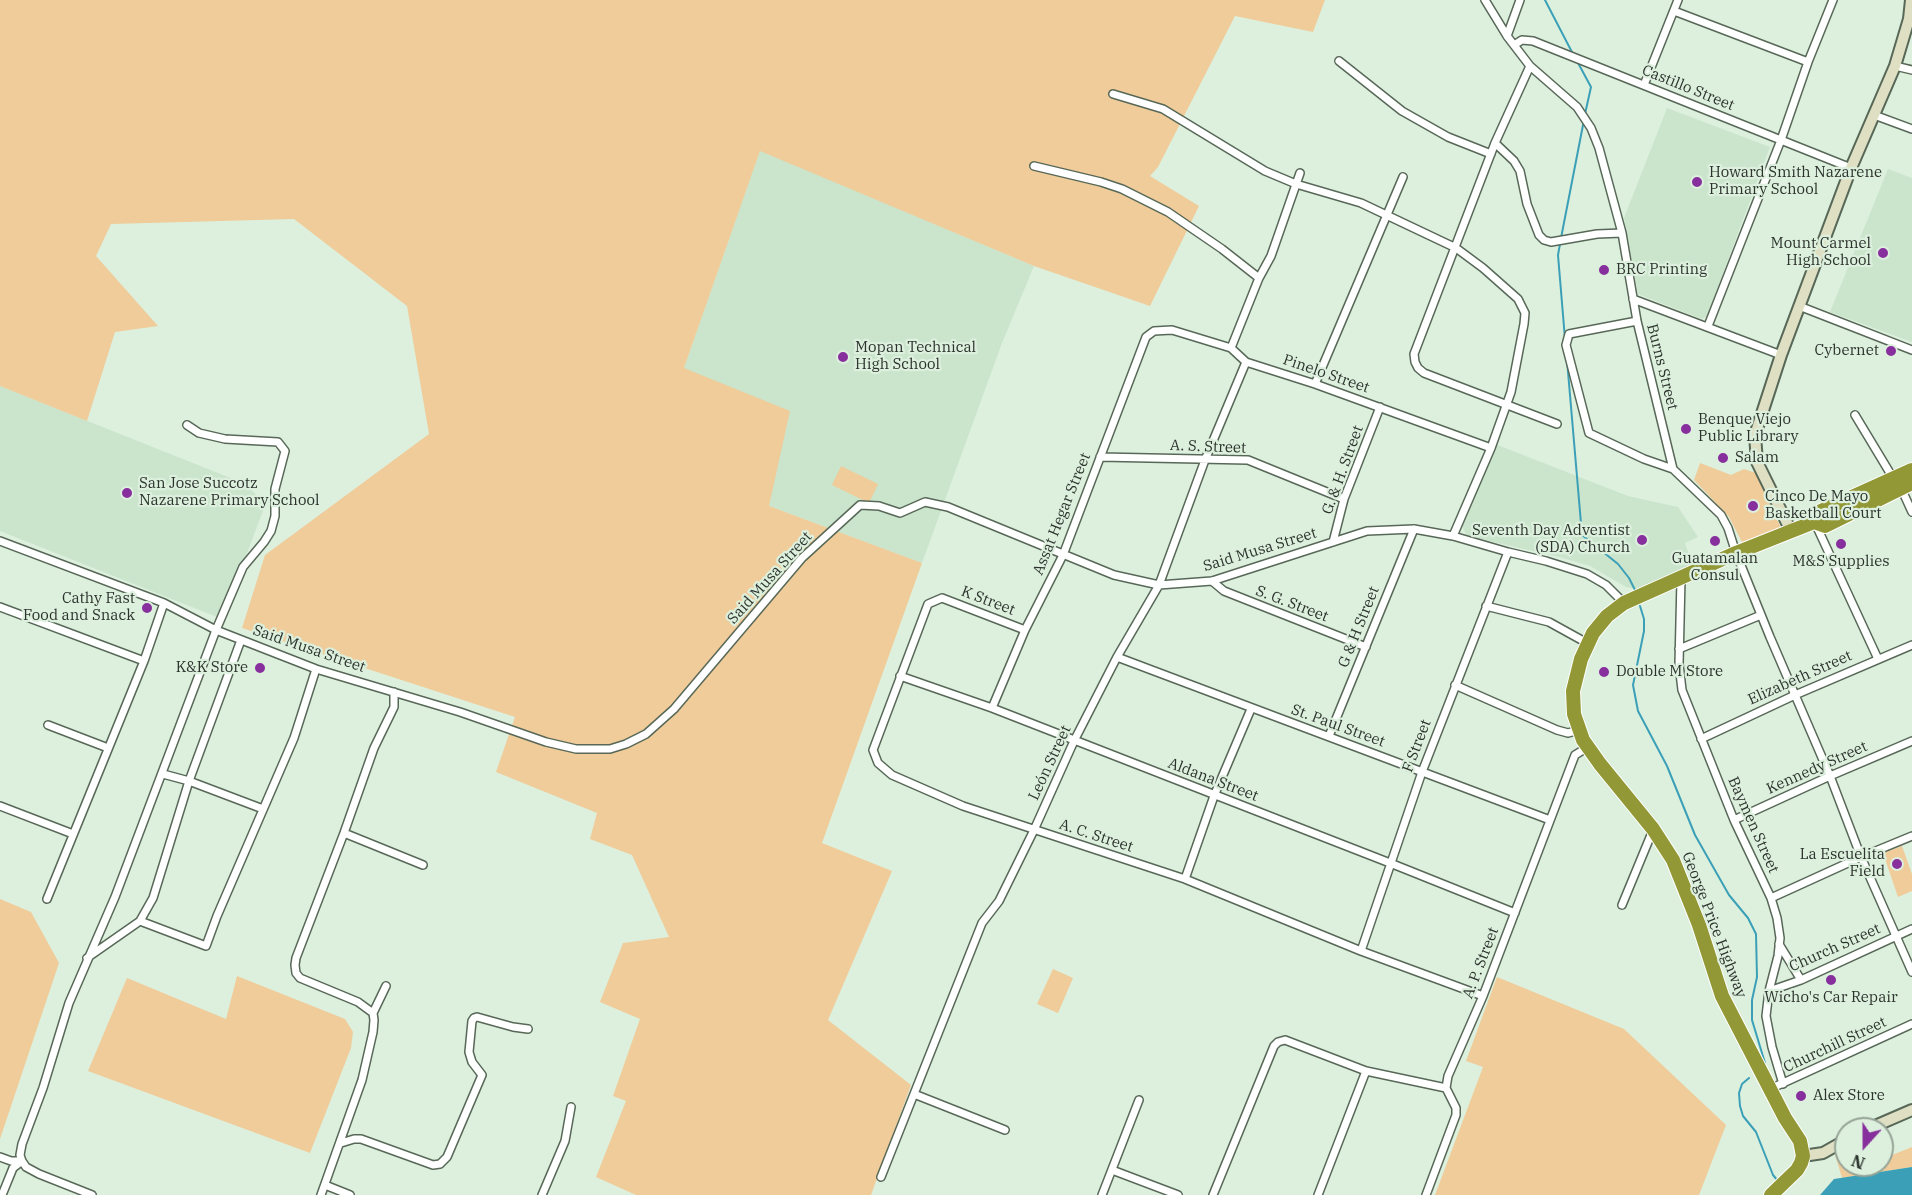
<!DOCTYPE html>
<meta charset="utf-8">
<style>
body{margin:0}
#map{position:relative;width:1912px;height:1195px;overflow:hidden;background:#ddf0de;font-family:"IBM Plex Serif",serif}
canvas{display:block}
.north{position:absolute;left:1834px;top:1117px;width:60px;height:60px;box-sizing:border-box;background:#ddf0de;border:2px solid #96a497;border-radius:50%;rotate:201deg;font-size:16px;font-weight:700;line-height:24px;text-align:center;color:#2c332d}
.north::after{content:'';display:block;margin:auto;width:21px;height:27px;background:#872f9c;clip-path:polygon(50% 0,100% 100%,50% 72%,0 100%)}
</style>
<div id="map">
<canvas width="1912" height="1195"></canvas>
<div class="north">N</div>
</div>
<script>
const ctx = document.querySelector('canvas').getContext('2d');
ctx.lineJoin = 'round';
function fillPath(path, color) { ctx.fillStyle = color; ctx.fill(path, 'evenodd'); }
const toPath = rows => new Path2D(rows.map(r => 'M' + r).join(''));
function trace(path, color, width, dash) { ctx.strokeStyle = color; ctx.lineWidth = width; ctx.lineCap = dash ? 'butt' : 'round'; ctx.setLineDash(dash || []); ctx.stroke(path); }
function write(font, color, halo, rows, align = 'center') {
  ctx.font = font + ' "IBM Plex Serif",serif'; ctx.lineWidth = 4.5; ctx.setLineDash([]); ctx.textBaseline = 'middle'; ctx.strokeStyle = halo; ctx.fillStyle = color; for (const [text, x, y, turn = 0] of rows) {
    ctx.save(); ctx.translate(x, y); ctx.rotate((+turn || 0) * Math.PI / 180); ctx.textAlign = isNaN(turn) ? turn : align; if (halo) ctx.strokeText(text, 0, 0); ctx.fillText(text, 0, 0); ctx.restore();
  }
}
fillPath(toPath([
 [1667,108,1770,147,1707,316,1702,319,1638,294,1624,218],
 [760,150,1034,266,1002,343,922,563,769,506,684,368],
 [1888,169,1912,178,1912,342,1830,312],
 [0,386,243,483,266,503,222,619,0,531],
 [1495,444,1628,496,1678,507,1698,537,1685,543,1693,566,1638,589,1626,587,1590,566,1559,557,1467,536,1462,526]
]), '#cbe4cc');
fillPath(toPath([
 [0,0,1325,0,1313,32,1235,16,1158,167,1150,176,1199,206,1150,306,1034,266,760,151,684,368,790,411,769,506,922,563,822,843,892,871,828,1020,911,1085,871,1195,636,1195,596,1177,626,1101,613,1096,640,1019,600,1002,623,943,669,937,632,855,590,839,597,813,496,772,515,717,242,628,265,555,429,434,407,306,294,219,111,224,96,256,158,326,115,332,87,421,0,386],
 [1700,463,1731,475,1744,469,1756,473,1781,528,1744,546,1729,517,1694,480],
 [841,466,878,484,869,503,832,485],
 [1902,846,1912,874,1912,891,1898,897,1883,853],
 [0,899,31,912,59,963,0,1139],
 [1053,969,1073,978,1058,1013,1037,1004],
 [237,976,345,1019,353,1032,351,1048,310,1153,88,1071,127,978,226,1019],
 [1497,977,1624,1029,1726,1125,1699,1195,1435,1195,1483,1067,1466,1061],
 [1846,1145,1846,1165,1882,1165,1882,1146,1887,1157,1912,1147,1912,1167,1842,1178,1834,1151]
]), '#efcc99');
fillPath(toPath([
 [1912,1167,1912,1195,1820,1195,1834,1179]
]), '#3ba0b7');
trace(toPath([
 [1545,0,1574,56],
 [1577,61,1591,87,1585,114],
 [1561,238,1584,120],
 [1560,244,1558,255,1565,339],
 [1567,360,1582,535,1618,564,1629,578,1635,590],
 [1640,606,1644,619,1644,631,1633,685,1638,711,1667,766,1695,835,1729,895,1748,918,1756,934,1757,977,1752,1000,1752,1020,1765,1063],
 [1749,1078,1742,1084,1739,1093,1740,1106,1743,1116,1756,1132,1773,1175,1778,1181]
]), '#3ba0b7', 2);
const street = toPath([
 [1485,0,1507,36,1530,66,1577,107,1591,128,1599,148,1622,233,1637,321,1673,469,1721,515,1728,528,1736,553,1770,637,1830,776,1861,857,1912,972],
 [1674,11,1808,62],
 [1507,36,1520,0],
 [1514,45,1522,40,1533,41,1851,168],
 [1339,61,1402,111,1448,137,1491,154],
 [1530,66,1495,143,1414,354,1415,362,1418,368,1424,373,1557,424],
 [1895,66,1912,70],
 [1644,85,1678,0],
 [1113,94,1163,109,1265,171,1296,184,1361,203,1456,248,1483,268,1518,299,1525,313,1524,324,1511,392,1491,448,1453,536],
 [1874,115,1912,129],
 [1495,143,1514,161,1520,171,1527,204,1539,235,1544,240,1551,242,1597,234,1622,233],
 [1034,166,1101,182,1122,189,1168,212,1222,249,1259,278],
 [1633,299,1781,355],
 [1799,306,1912,350],
 [1637,321,1569,334,1566,345,1589,433,1644,459,1673,469],
 [1708,326,1781,140,1808,62,1833,0],
 [1231,348,1259,278,1271,256,1300,173],
 [1315,384,1403,177],
 [1855,415,1893,478],
 [1100,457,1248,460,1344,499],
 [1901,488,1912,512],
 [1816,525,1878,659],
 [0,541,164,603,216,630,316,669,460,712,546,742,576,749,610,749,626,744,646,734,674,709,802,558,860,505,879,506,900,513,925,502,948,507,1114,575,1159,585,1212,581,1367,531,1414,529,1453,536,1508,552,1546,561,1587,574,1606,585,1624,603],
 [1333,542,1344,499,1380,407],
 [1681,579,1679,664,1682,690,1734,820,1771,898,1777,918,1780,938,1778,956,1769,991,1766,1016,1772,1047,1783,1084],
 [1212,581,1224,591,1366,647],
 [1486,606,1549,622,1587,643],
 [0,607,144,661],
 [1025,630,942,598,928,604,873,750,878,763,892,775,963,806,1185,879,1361,951,1483,996],
 [1679,649,1761,615],
 [1117,657,1550,820],
 [900,676,992,708,1390,863,1515,913],
 [1455,685,1557,730,1568,733,1579,730],
 [992,708,1025,630,1063,555,1146,337,1154,331,1172,330,1231,348,1246,362,1315,384,1491,448],
 [48,725,108,748],
 [1329,736,1414,529],
 [1701,739,1795,695,1912,645],
 [163,774,189,781,263,809],
 [0,806,73,834],
 [1734,820,1830,776,1912,741],
 [344,833,423,865],
 [1185,879,1214,796,1251,709],
 [1771,898,1861,857,1912,836],
 [47,899,144,661,164,603],
 [1622,905,1653,830],
 [140,921,206,946,217,916,294,738,316,669],
 [1779,944,1801,980],
 [1361,951,1422,772,1508,552],
 [87,958,140,921,153,898,189,781,241,640],
 [1769,991,1801,980,1912,929],
 [373,1013,358,1002,300,978,296,973,295,965,296,958,344,833,374,748,394,707,394,692],
 [1770,1089,1912,1024],
 [914,1094,1005,1130],
 [341,1143,354,1139,361,1139,433,1165,440,1164,447,1157,482,1075,472,1062,469,1052,472,1021,474,1018,477,1017,513,1027,528,1029],
 [0,1157,11,1161,22,1161,26,1167,39,1174,92,1195],
 [22,1161,20,1155,22,1144,43,1088,69,1003,115,897,216,630,243,567,264,542,271,531,275,516,275,489,285,451,278,442,225,439,199,433,187,425],
 [1112,1170,1178,1195],
 [881,1177,982,923,999,901,1034,830,1074,741,1117,657,1159,585,1205,460,1246,362],
 [325,1185,350,1195],
 [2,1195,13,1168,22,1161],
 [321,1195,362,1080,373,1032,374,1020,373,1013,386,986],
 [542,1195,565,1141,571,1107],
 [1102,1195,1139,1100],
 [1213,1195,1274,1046,1278,1042,1285,1040,1366,1071,1446,1088],
 [1318,1195,1366,1071],
 [1426,1195,1456,1115,1456,1108,1446,1088,1448,1076,1483,996,1575,755,1588,747]
]);
const secondary = toPath([
 [1791,531,1757,462,1755,435,1781,355,1851,168,1895,66,1909,19,1911,0],
 [1868,1129,1912,1110],
 [1803,1156,1823,1153,1846,1140]
]);
const highway = toPath([
 [1912,470,1819,512,1814,522,1825,526,1912,483],
 [1771,1195,1797,1170,1801,1163,1803,1156,1800,1141,1785,1118,1722,996,1699,925,1673,860,1653,829,1600,764,1583,740,1574,714,1573,691,1581,659,1593,633,1607,616,1624,603,1736,553,1814,522]
]);
trace(street, '#586858', 10);
trace(secondary, '#586858', 14);
trace(highway, '#fff', 16);
trace(street, '#fff', 7);
trace(secondary, '#dfe0c3', 10);
trace(highway, '#939836', 14);
for (const [x, y, r, color] of [
 [1697,182,6,"#872f9c"],
 [1883,253,6,"#872f9c"],
 [1604,270,6,"#872f9c"],
 [1891,351,6,"#872f9c"],
 [843,357,6,"#872f9c"],
 [1686,429,6,"#872f9c"],
 [1723,458,6,"#872f9c"],
 [127,493,6,"#872f9c"],
 [1753,506,6,"#872f9c"],
 [1642,540,6,"#872f9c"],
 [1715,541,6,"#872f9c"],
 [1841,544,6,"#872f9c"],
 [147,608,6,"#872f9c"],
 [260,668,6,"#872f9c"],
 [1604,672,6,"#872f9c"],
 [1897,864,6,"#872f9c"],
 [1831,980,6,"#872f9c"],
 [1801,1096,6,"#872f9c"]
]) { const dot = new Path2D(); dot.arc(x, y, r, 0, 2 * Math.PI); ctx.fillStyle = color; ctx.fill(dot); trace(dot, '#ddf0de', 2); }
write('15px', '#2c332d', '#ddf0de', [
 ["Castillo Street",1688,88,22],
 ["Burns Street",1662,367,76],
 ["Pinelo Street",1326,374,19],
 ["A. S. Street",1208,447,2],
 ["G. & H. Street",1343,470,-70],
 ["Assat Hegar Street",1062,514,-68],
 ["Said Musa Street",1260,550,-17],
 ["Said Musa Street",770,578,-48],
 ["K Street",988,601,21],
 ["S. G. Street",1292,604,21],
 ["G & H Street",1359,627,-68],
 ["Said Musa Street",309,649,19],
 ["Elizabeth Street",1800,678,-24],
 ["St. Paul Street",1338,726,20],
 ["F Street",1417,746,-69],
 ["León Street",1050,763,-65],
 ["Kennedy Street",1817,768,-24],
 ["Aldana Street",1213,780,21],
 ["Baymen Street",1753,825,66],
 ["A. C. Street",1096,836,18],
 ["George Price Highway",1714,925,69],
 ["Church Street",1835,948,-24],
 ["A. P. Street",1481,963,-69],
 ["Churchill Street",1835,1045,-25]
]);
write('15px', '#2c332d', '#ddf0de', [
 ["Howard Smith Nazarene",1709,173],
 ["Primary School",1709,190],
 ["Mount Carmel",1871,244,"right"],
 ["High School",1871,261,"right"],
 ["BRC Printing",1616,270],
 ["Mopan Technical",855,348],
 ["High School",855,365],
 ["Cybernet",1879,351,"right"],
 ["Benque Viejo",1698,420],
 ["Public Library",1698,437],
 ["Salam",1735,458],
 ["San Jose Succotz",139,484],
 ["Nazarene Primary School",139,501],
 ["Cinco De Mayo",1765,497],
 ["Basketball Court",1765,514],
 ["Seventh Day Adventist",1630,531,"right"],
 ["(SDA) Church",1630,548,"right"],
 ["Guatamalan",1715,559,"center"],
 ["Consul",1715,576,"center"],
 ["M&S Supplies",1841,562,"center"],
 ["Cathy Fast",135,599,"right"],
 ["Food and Snack",135,616,"right"],
 ["K&K Store",248,668,"right"],
 ["Double M Store",1616,672],
 ["La Escuelita",1885,855,"right"],
 ["Field",1885,872,"right"],
 ["Wicho's Car Repair",1831,998,"center"],
 ["Alex Store",1813,1096]
], 'left');
</script>
